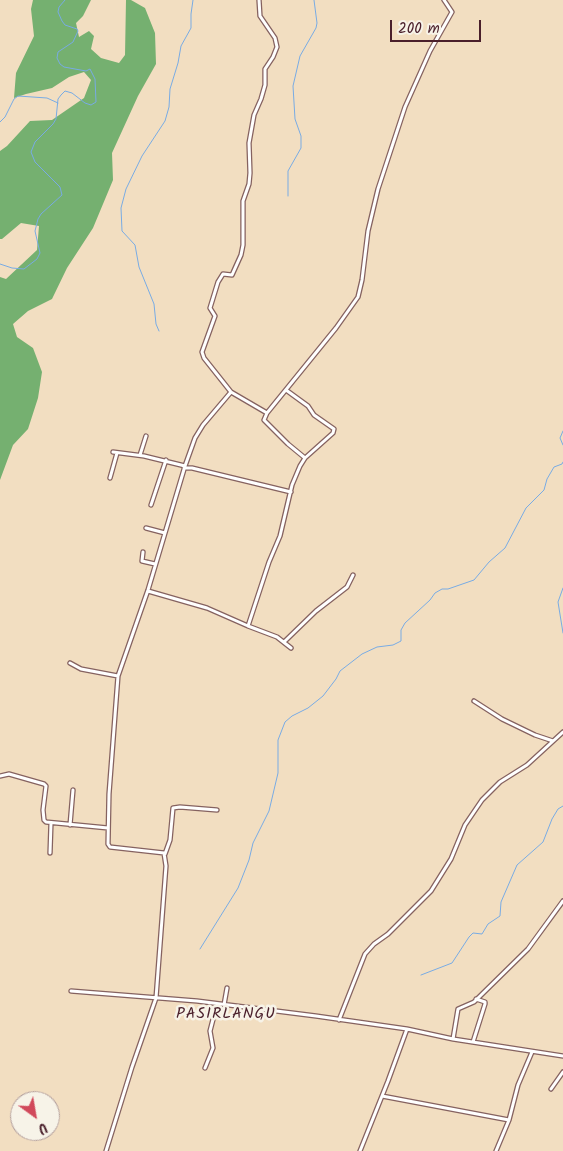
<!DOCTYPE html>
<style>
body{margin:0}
#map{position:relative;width:563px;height:1151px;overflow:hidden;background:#f2dec1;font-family:Kalam,sans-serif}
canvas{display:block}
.north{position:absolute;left:10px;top:1091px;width:50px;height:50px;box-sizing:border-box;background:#f7f3e8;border:1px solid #b29e9c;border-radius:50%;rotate:148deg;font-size:14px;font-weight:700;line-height:20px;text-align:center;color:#4a1f2b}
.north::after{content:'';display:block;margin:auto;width:18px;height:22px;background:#d1495b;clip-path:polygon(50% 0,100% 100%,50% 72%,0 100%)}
.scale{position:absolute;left:390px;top:20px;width:91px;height:22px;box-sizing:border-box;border:2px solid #4a1f2b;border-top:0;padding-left:6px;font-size:15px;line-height:18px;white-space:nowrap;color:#4a1f2b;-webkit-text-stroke:4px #f7f3e8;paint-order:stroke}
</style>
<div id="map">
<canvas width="563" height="1151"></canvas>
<div class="north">U</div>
<div class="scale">200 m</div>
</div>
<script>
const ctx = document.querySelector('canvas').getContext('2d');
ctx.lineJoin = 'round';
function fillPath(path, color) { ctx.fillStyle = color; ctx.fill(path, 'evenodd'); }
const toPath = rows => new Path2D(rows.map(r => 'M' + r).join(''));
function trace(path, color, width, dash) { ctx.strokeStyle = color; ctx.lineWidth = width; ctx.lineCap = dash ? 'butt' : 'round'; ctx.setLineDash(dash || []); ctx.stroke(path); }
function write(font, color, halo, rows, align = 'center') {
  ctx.font = font + ' Kalam,sans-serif'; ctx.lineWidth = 5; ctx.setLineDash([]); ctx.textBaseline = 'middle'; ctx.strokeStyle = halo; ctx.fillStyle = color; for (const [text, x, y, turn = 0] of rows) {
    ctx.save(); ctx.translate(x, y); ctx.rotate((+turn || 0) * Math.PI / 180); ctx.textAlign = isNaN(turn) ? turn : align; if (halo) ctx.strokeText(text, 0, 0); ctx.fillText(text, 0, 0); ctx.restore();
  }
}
fillPath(toPath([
 [33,0,91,0,83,16,76,23,79,37,89,31,94,36,91,49,101,58,119,63,125,55,126,0,131,0,145,8,155,33,156,64,138,96,112,153,113,180,93,228,67,268,52,299,28,311,13,324,17,337,33,348,42,372,38,398,28,429,13,445,0,480,0,277,6,279,37,250,39,226,21,223,2,239,0,239,0,151,7,146,30,121,52,120,84,98,91,80,84,72,69,77,52,88,26,94,14,98,16,73,34,36,31,9]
]), '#75b070');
trace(toPath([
 [0,122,5,117,14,99,18,96,47,98,58,103],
 [288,196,288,171,301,148,301,136,295,119,293,86,300,56,316,28,317,23,314,0],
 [0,264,12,268,24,269,37,259,40,253,35,231,38,219,41,214,62,195,60,187,35,162,31,152,35,142,53,124,56,119,58,99,61,95,65,91,72,93,85,103,91,105,96,102,95,79,90,69,86,71,64,67,60,64,57,58,58,52,73,42,78,31,77,29,65,25,62,21,58,12,59,7,65,0],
 [159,331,156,324,154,304,139,267,135,245,122,231,121,208,126,189,142,156,165,121,169,107,170,89,178,63,181,46,191,28,191,14,193,0],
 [563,431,560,438,563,445],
 [563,588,558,602,563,633],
 [200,949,238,888,249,860,253,843,269,811,278,773,278,740,285,722,292,716,308,708,323,696,336,679,340,671,362,654,377,647,393,645,401,641,401,630,405,623,430,600,435,593,442,589,448,589,474,580,489,562,505,548,526,508,544,490,547,479,554,467,562,464,563,462],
 [421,975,452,963,469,937,473,933,482,934,488,924,500,916,501,902,517,865,543,842,552,819,558,809,563,806]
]), '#78abe4', 1);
const minor = toPath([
 [286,390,308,406,314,415,334,429,333,433,305,458,300,466,292,485,280,536,269,562,248,626,277,637,291,648],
 [231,392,204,358,202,352,215,316,210,308,218,282,223,274,232,275,241,255,243,245,243,201,249,184,250,173,249,143,254,115,261,99,265,85,265,69,273,57,277,47,275,38,260,16,259,0],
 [267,413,264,420,288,444,305,458],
 [113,452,144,456,185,466],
 [140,455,146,436],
 [184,468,192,468,291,492],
 [110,478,117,453],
 [151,505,166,460],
 [146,528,165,533],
 [143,552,142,561,155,564],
 [148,591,207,608,248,626],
 [284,642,316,611,347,587,353,575],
 [70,663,81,669,118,676],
 [474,701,502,719,535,735,553,741],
 [0,776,9,774,44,784,46,786,43,810,44,820,46,822,108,828],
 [70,825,73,790],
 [50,853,51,823],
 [165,854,170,840,173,808,180,807,217,810],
 [71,991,197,1001,316,1016,407,1029,453,1039,563,1056],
 [224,1005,227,988],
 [339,1020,365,954,374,944,388,934,431,891,451,859,465,825,482,800,500,782,527,765,563,732],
 [453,1039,458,1009,474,1002,528,949,563,901],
 [473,1042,485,1004,485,1002,476,999],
 [205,1068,213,1048,210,1031,217,1004],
 [551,1089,563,1072],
 [382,1096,509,1120],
 [106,1151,132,1067,156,998,166,866,164,853,110,847,108,844,109,794,118,676,148,590,185,466,195,438,203,425,231,392,267,413,336,328,358,297,362,280,368,231,378,189,405,107,430,51,452,12,444,0],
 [360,1151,388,1081,407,1029],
 [496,1151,509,1120,518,1085,532,1052]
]);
trace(minor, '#856260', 5.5);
trace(minor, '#fff', 3);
ctx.letterSpacing = '1px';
write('16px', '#4a1f2b', '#f7f3e8', [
 ["PASIRLANGU",226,1015]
]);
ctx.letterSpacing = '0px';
</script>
